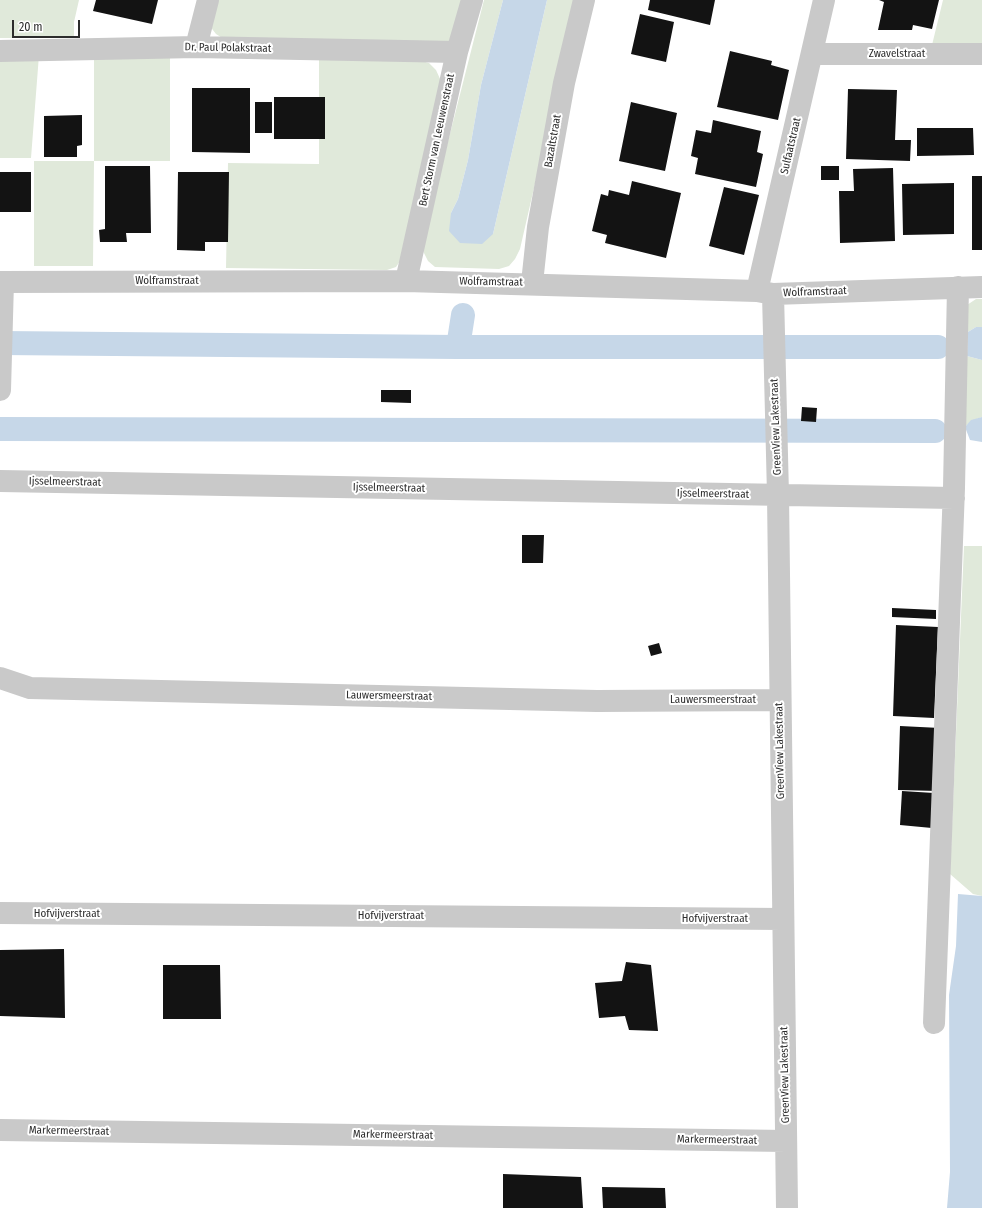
<!DOCTYPE html>
<style>
body{margin:0}
#map{position:relative;width:982px;height:1208px;overflow:hidden;background:#fff;font-family:"Fira Sans Condensed",sans-serif}
canvas{display:block}
.scale{position:absolute;left:12px;top:20px;width:68px;height:18px;box-sizing:border-box;border:2px solid #2c2c2c;border-top:0;padding-left:5px;font-size:12px;line-height:14px;white-space:nowrap;color:#2c2c2c;-webkit-text-stroke:3px #fff;paint-order:stroke}
</style>
<div id="map">
<canvas width="982" height="1208"></canvas>
<div class="scale">20 m</div>
</div>
<script>
const ctx = document.querySelector('canvas').getContext('2d');
ctx.lineJoin = 'round';
function fillPath(path, color) { ctx.fillStyle = color; ctx.fill(path, 'evenodd'); }
const toPath = rows => new Path2D(rows.map(r => 'M' + r).join(''));
function trace(path, color, width, dash) { ctx.strokeStyle = color; ctx.lineWidth = width; ctx.lineCap = dash ? 'butt' : 'round'; ctx.setLineDash(dash || []); ctx.stroke(path); }
function write(font, color, halo, rows, align = 'center') {
  ctx.font = font + ' "Fira Sans Condensed",sans-serif'; ctx.lineWidth = 4; ctx.setLineDash([]); ctx.textBaseline = 'middle'; ctx.strokeStyle = halo; ctx.fillStyle = color; for (const [text, x, y, turn = 0] of rows) {
    ctx.save(); ctx.translate(x, y); ctx.rotate((+turn || 0) * Math.PI / 180); ctx.textAlign = isNaN(turn) ? turn : align; if (halo) ctx.strokeText(text, 0, 0); ctx.fillText(text, 0, 0); ctx.restore();
  }
}
fillPath(toPath([
 [0,0,79,0,74,22,74,38,0,38],
 [213,0,466,0,454,35,446,45,227,41,216,34,209,25],
 [484,0,503,0,481,85,468,160,458,199,451,213,493,234,547,0,577,0,520,249,515,259,509,266,499,269,435,267,428,261,424,253,422,244],
 [943,0,982,0,982,45,932,45],
 [0,54,39,55,31,158,0,158],
 [94,57,170,57,170,161,94,161,93,266,34,266,34,161,94,161],
 [319,60,418,60,429,63,436,70,441,81,402,258,396,267,387,270,226,268,228,163,319,164],
 [976,299,982,299,982,327,976,327,968,332,967,305],
 [967,356,982,360,982,417,971,421,965,427],
 [964,546,982,546,982,896,973,894,950,874]
]), '#e0e9da');
fillPath(toPath([
 [503,0,547,0,493,234,482,244,460,243,449,231,451,213,458,199,468,160,481,85],
 [976,327,982,327,982,360,967,356,968,332],
 [982,417,982,442,970,440,965,427,971,420],
 [958,894,982,896,982,1208,947,1208,950,1172,949,995,956,946]
]), '#c6d7e8');
trace(toPath([
 [0,343,458,347,938,347],
 [458,347,463,315],
 [0,429,935,431]
]), '#c6d7e8', 24);
fillPath(toPath([
 [96,0,158,0,152,24,93,11],
 [650,0,715,0,710,25,648,10],
 [879,0,939,0,932,29,913,25,912,30,878,30,884,2],
 [640,14,674,22,666,62,631,54],
 [730,51,772,61,771,65,789,70,778,120,717,107],
 [192,88,250,88,250,153,192,152],
 [848,89,897,90,895,140,911,140,910,161,846,159],
 [274,97,325,97,325,139,274,139],
 [255,102,272,102,272,133,255,133],
 [631,102,677,113,665,171,619,161],
 [82,115,82,145,77,146,77,157,44,157,44,116],
 [713,120,761,131,757,152,763,154,756,187,695,174,698,158,691,156,696,130,711,133],
 [917,128,973,128,974,155,917,156],
 [105,166,150,166,151,233,126,233,127,242,100,242,99,230,105,229],
 [821,166,839,166,839,180,821,180],
 [893,168,895,241,840,243,839,191,854,191,853,169],
 [0,172,31,172,31,212,0,212],
 [178,172,229,172,228,242,205,242,205,251,177,250],
 [972,176,982,176,982,250,972,250],
 [632,181,681,193,666,258,605,243,607,235,592,231,601,194,608,196,609,190,629,195],
 [954,183,954,234,903,235,902,184],
 [724,187,759,195,744,255,709,246],
 [381,390,411,390,411,403,381,402],
 [802,407,817,408,816,422,801,421],
 [522,535,544,535,543,563,522,563],
 [892,608,936,610,936,619,892,617],
 [896,625,938,627,934,718,893,716],
 [659,643,662,653,651,656,648,646],
 [900,726,940,728,938,791,898,790],
 [902,791,934,793,932,828,900,825],
 [64,949,65,1018,0,1016,0,950],
 [626,962,651,965,658,1031,629,1030,625,1016,599,1018,595,983,622,981],
 [163,965,220,965,221,1019,163,1019],
 [503,1174,581,1177,583,1208,503,1208],
 [602,1187,665,1188,666,1208,603,1208]
]), '#131313');
trace(toPath([
 [196,47,208,0],
 [0,51,196,47,457,52],
 [812,54,982,54],
 [406,281,457,52,472,0],
 [0,282,406,281,757,291,773,294,982,287],
 [532,283,538,227,564,83,584,0],
 [757,291,824,0],
 [773,294,778,495,787,1208],
 [0,390,3,282],
 [0,481,954,498],
 [0,678,30,688,597,701,780,700],
 [0,913,783,919],
 [934,1023,954,488,958,287],
 [0,1130,786,1141]
]), '#c9c9c9', 22);
write('11px', '#2c2c2c', '#fff', [
 ["Dr. Paul Polakstraat",228,48,1],
 ["Zwavelstraat",897,54],
 ["Bert Storm van Leeuwenstraat",437,140,-78],
 ["Bazaltstraat",553,141,-80],
 ["Sulfaatstraat",791,146,-77],
 ["Wolframstraat",167,281],
 ["Wolframstraat",491,282,1],
 ["Wolframstraat",815,292,-2],
 ["GreenView Lakestraat",776,427,-92],
 ["Ijsselmeerstraat",65,482,1],
 ["Ijsselmeerstraat",389,488,1],
 ["Ijsselmeerstraat",713,494,1],
 ["Lauwersmeerstraat",389,696,1],
 ["Lauwersmeerstraat",713,700],
 ["GreenView Lakestraat",780,751,-91],
 ["Hofvijverstraat",67,914],
 ["Hofvijverstraat",391,916],
 ["Hofvijverstraat",715,919],
 ["GreenView Lakestraat",785,1075,-91],
 ["Markermeerstraat",69,1131,1],
 ["Markermeerstraat",393,1135,1],
 ["Markermeerstraat",717,1140,1]
]);
</script>
